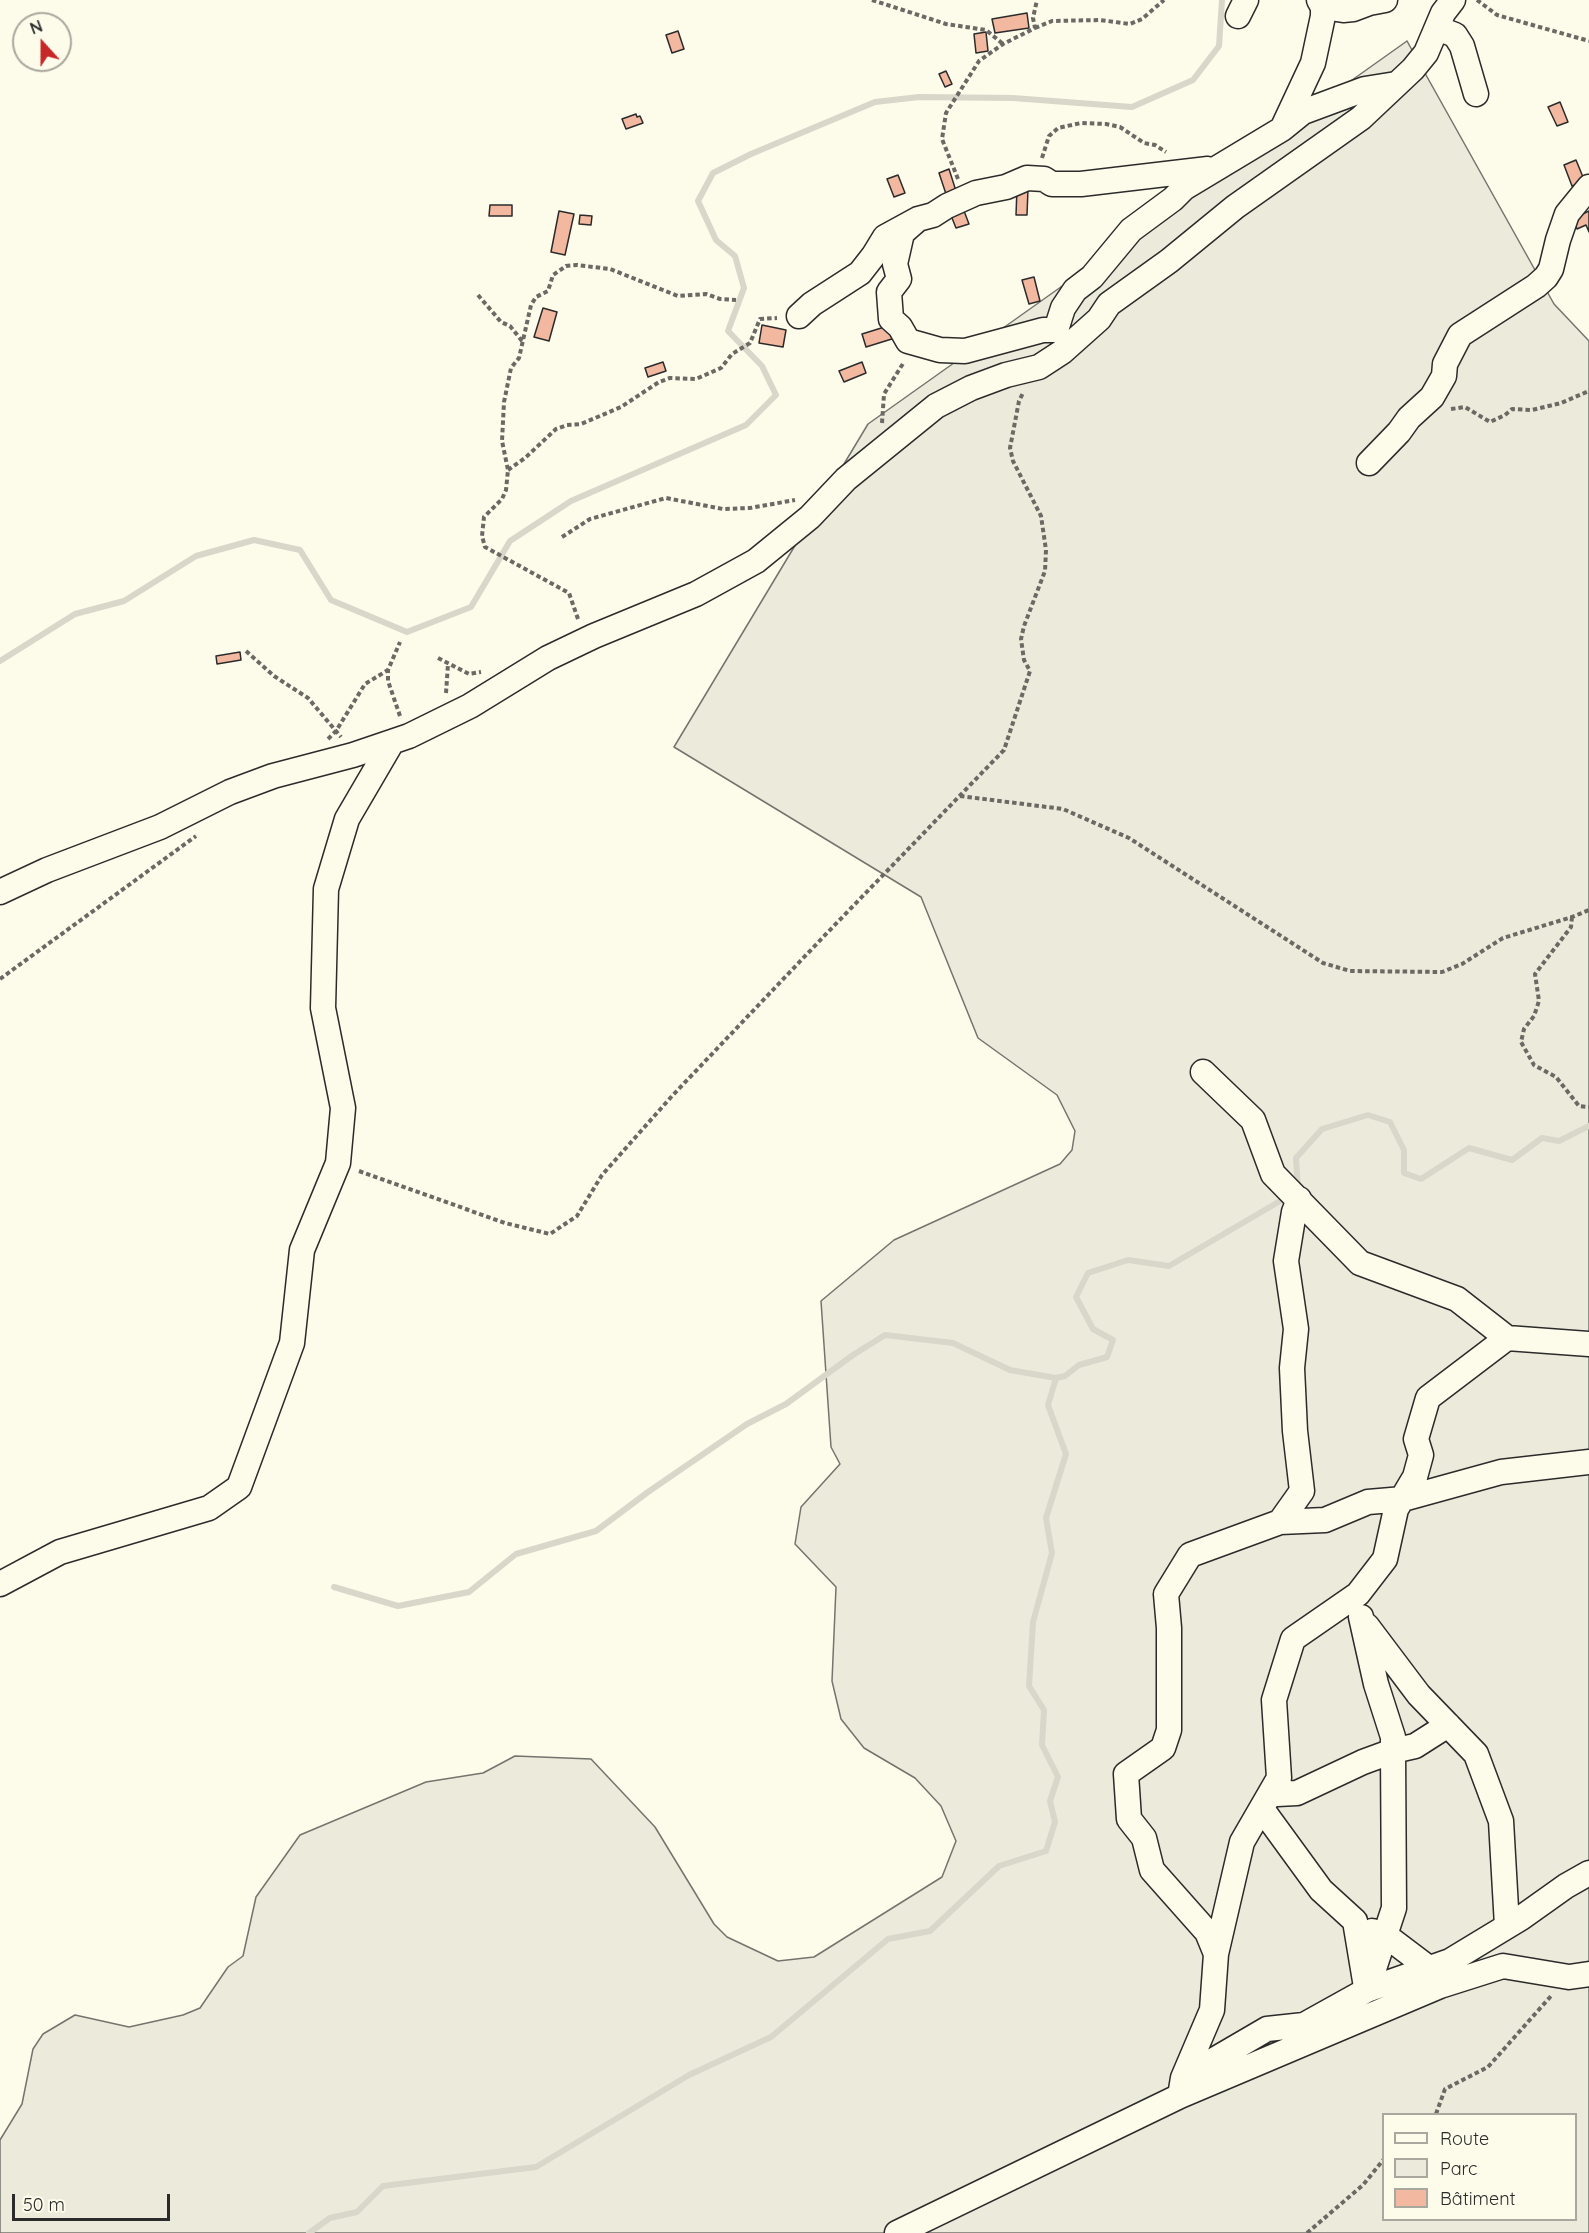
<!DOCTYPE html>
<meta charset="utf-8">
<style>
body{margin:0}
#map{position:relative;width:1589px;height:2233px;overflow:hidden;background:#fdfbea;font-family:Quicksand,sans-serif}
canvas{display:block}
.legend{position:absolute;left:1382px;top:2113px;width:195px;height:108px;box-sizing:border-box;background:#fdfbea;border:2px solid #a9a89e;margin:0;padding:8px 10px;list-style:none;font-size:18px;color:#2b2b2b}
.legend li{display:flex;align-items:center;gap:12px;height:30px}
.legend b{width:30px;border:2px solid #a9a89e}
.north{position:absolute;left:12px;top:12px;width:60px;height:60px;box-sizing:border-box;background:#fdfbea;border:2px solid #a9a89e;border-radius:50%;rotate:339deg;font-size:16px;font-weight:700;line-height:24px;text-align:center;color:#2b2b2b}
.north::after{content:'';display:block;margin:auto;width:21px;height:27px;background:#c62828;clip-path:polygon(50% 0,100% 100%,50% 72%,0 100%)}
.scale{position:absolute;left:12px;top:2194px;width:158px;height:27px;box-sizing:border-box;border:3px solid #2b2b2b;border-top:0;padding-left:8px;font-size:18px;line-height:21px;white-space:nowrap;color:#2b2b2b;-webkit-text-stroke:4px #fdfbea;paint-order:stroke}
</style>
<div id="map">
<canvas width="1589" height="2233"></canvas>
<ul class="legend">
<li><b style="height:8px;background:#fdfbea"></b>Route</li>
<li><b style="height:16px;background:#ecebdb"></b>Parc</li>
<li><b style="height:16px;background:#f2b8a0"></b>Bâtiment</li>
</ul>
<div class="north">N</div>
<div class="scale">50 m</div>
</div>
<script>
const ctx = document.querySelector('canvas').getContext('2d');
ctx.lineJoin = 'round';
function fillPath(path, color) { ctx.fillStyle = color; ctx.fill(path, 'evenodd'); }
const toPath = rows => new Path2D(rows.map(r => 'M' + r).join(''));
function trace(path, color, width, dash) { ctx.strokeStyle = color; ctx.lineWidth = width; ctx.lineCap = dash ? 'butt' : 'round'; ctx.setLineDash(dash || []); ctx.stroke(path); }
const green = toPath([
 [1407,41,1554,304,1589,341,1589,2233,0,2233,0,2140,22,2104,33,2049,43,2034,75,2015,129,2027,183,2015,200,2008,228,1967,243,1956,256,1897,300,1835,426,1782,483,1773,515,1756,591,1759,655,1827,714,1924,727,1937,778,1961,814,1957,942,1877,956,1841,941,1806,915,1778,864,1748,841,1719,832,1681,836,1587,795,1544,801,1507,840,1464,831,1447,821,1301,894,1240,1060,1164,1072,1150,1075,1131,1057,1095,978,1038,921,897,674,747,868,424,1407,41],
 [1384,2114,1576,2114,1576,2220,1384,2220,1384,2114]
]);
fillPath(green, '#ecebdb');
trace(green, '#74746e', 1.5);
trace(toPath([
 [0,661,75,614,124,601,196,556,254,540,300,550,331,600,407,632,471,607,510,541,571,501,746,425,776,395,762,366,728,331,744,288,735,256,716,240,698,201,713,173,751,154,875,102,919,97,1013,98,1132,107,1193,80,1219,46,1222,0],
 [1298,1190,1296,1158,1322,1129,1368,1115,1390,1122,1404,1150,1404,1173,1421,1179,1469,1148,1512,1160,1542,1138,1559,1141,1589,1126],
 [334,1587,398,1606,469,1592,516,1554,596,1531,648,1492,747,1424,786,1404,853,1355,885,1335,953,1343,1010,1370,1056,1378,1065,1376,1079,1365,1107,1357,1113,1340,1093,1329,1076,1297,1088,1273,1128,1260,1169,1266,1287,1197],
 [309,2233,330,2218,357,2212,383,2186,536,2167,689,2075,771,2037,888,1939,930,1931,999,1866,1046,1851,1055,1822,1050,1801,1058,1777,1042,1745,1044,1710,1029,1686,1033,1622,1052,1553,1046,1518,1066,1454,1048,1405,1056,1378]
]), '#d8d7c9', 6);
const building = toPath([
 [1027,13,1029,28,995,33,992,19,1027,13],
 [678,31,684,49,672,53,666,35,678,31],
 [986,32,988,51,976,53,974,34,986,32],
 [946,71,952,84,945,87,939,74,946,71],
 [1560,102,1568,122,1557,126,1548,107,1560,102],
 [636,114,637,117,640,116,643,123,626,129,622,119,636,114],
 [1576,160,1585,182,1572,186,1564,165,1576,160],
 [949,169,956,191,946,194,939,173,949,169],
 [898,175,905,193,894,197,887,179,898,175],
 [1017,188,1028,189,1027,215,1016,215,1017,188],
 [961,203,969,224,956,228,948,208,961,203],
 [490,205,512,205,512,216,489,216,490,205],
 [559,211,574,214,565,255,551,252,559,211],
 [1589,211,1589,232,1586,225,1577,229,1573,219,1589,211],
 [580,215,592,216,591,225,579,224,580,215],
 [1034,277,1040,301,1029,304,1022,280,1034,277],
 [543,308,557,312,549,341,534,337,543,308],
 [762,325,786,330,783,347,759,343,762,325],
 [891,325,895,338,866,347,862,334,891,325],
 [663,362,666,371,648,377,645,368,663,362],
 [862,362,866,373,844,382,839,371,862,362],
 [240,652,241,660,217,664,216,656,240,652]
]);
fillPath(building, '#f2b8a0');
trace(building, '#2b2b2b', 1.5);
const minor = toPath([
 [1323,7,1343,10,1353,9,1369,3,1385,0],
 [1238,16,1246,0],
 [1437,28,1455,35,1462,46,1476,94],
 [1284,125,1313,63,1323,16,1323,7,1319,0],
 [918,219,902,233,895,264,899,279,889,292,891,319,900,327,908,341,940,350,965,351,1043,330,1056,330,1063,308,1075,290,1092,277,1131,230,1173,199,1184,188,1282,129,1303,112,1365,89,1396,84],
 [799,316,812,304,860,273,874,255,885,237,918,219,933,215,947,206,976,193,1006,187,1027,178,1044,179,1052,184,1081,184,1208,169],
 [1369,463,1399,432,1409,418,1432,397,1444,376,1445,364,1460,335,1536,286,1546,277,1551,269,1558,240,1567,214,1589,187],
 [0,892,47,870,160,827,230,792,273,776,353,755,409,736,470,706,548,658,594,636,696,594,756,561,810,517,846,479,936,406,971,388,1006,375,1039,367,1062,352,1099,319,1109,304,1169,261,1235,207,1361,118,1413,69,1426,53,1443,13,1453,0],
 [1507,1338,1589,1344],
 [1280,1522,1302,1491,1295,1431,1292,1368,1296,1329,1286,1261,1294,1212,1299,1199],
 [0,1584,60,1552,209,1508,239,1487,292,1343,302,1250,338,1163,343,1108,323,1008,326,889,347,819,392,742],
 [1361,1617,1376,1684,1393,1737,1393,1751,1394,1908,1367,1990],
 [1367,1626,1419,1695,1476,1754,1501,1821,1507,1926],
 [1271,1792,1277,1794,1297,1793,1363,1762,1393,1751,1415,1746,1448,1725],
 [1262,1809,1321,1890,1355,1921,1366,1987],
 [1372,1931,1385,1935,1430,1969],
 [1216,1954,1207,1932,1152,1870,1144,1838,1129,1819,1126,1774,1163,1748,1169,1730,1169,1628,1166,1594,1190,1555,1280,1522,1325,1520,1368,1502,1403,1499,1501,1472,1589,1462],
 [1183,2078,1267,2029,1304,2025,1367,1990,1450,1961,1521,1918,1566,1886,1589,1873],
 [1180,2096,1183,2078,1212,2010,1216,1954,1242,1842,1279,1778,1274,1700,1293,1639,1358,1594,1385,1559,1396,1509,1415,1477,1421,1455,1416,1439,1428,1398,1507,1338,1457,1299,1360,1263,1273,1174,1253,1120,1203,1072],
 [897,2233,1180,2096,1440,1986,1503,1966,1569,1977,1589,1974]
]);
trace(minor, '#2b2b2b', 27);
trace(toPath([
 [872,0,946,24,986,30,1003,44],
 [1477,0,1497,15,1589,41],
 [1035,28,1052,21,1100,20,1130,24,1142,19,1164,0],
 [1042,158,1049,136,1058,128,1081,123,1106,124,1120,127,1144,143,1155,145,1166,152],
 [958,179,942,139,946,113,979,61,1003,44,1035,28,1033,18,1037,0],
 [478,295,501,322,510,326,522,341],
 [1451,409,1465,407,1490,422,1505,415,1512,409,1532,410,1561,403,1589,391],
 [882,423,884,394,904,362],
 [508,470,525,458,556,429,567,425,581,424,621,407,659,382,670,378,696,379,721,368,732,354,750,343,760,319,777,318],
 [562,537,590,519,666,498,723,509,750,508,795,500],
 [578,619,569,593,485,547,482,536,484,517,502,499,506,490,508,470,502,441,504,402,511,368,519,358,531,305,536,297,548,291,553,275,566,266,577,265,610,269,678,296,706,294,720,299,736,300],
 [246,651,274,676,308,698,341,737],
 [438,658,469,674,481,672],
 [446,693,448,664],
 [400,716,388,681,388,670,400,642],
 [328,739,336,731,365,684,388,670],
 [960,796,1063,809,1129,838,1323,963,1350,971,1442,972,1462,964,1503,938,1572,917,1589,910],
 [1572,917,1571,927,1535,974,1539,1001,1534,1016,1524,1029,1521,1042,1534,1065,1556,1077,1579,1106,1589,1107],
 [0,979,196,836],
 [359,1171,505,1223,550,1234,577,1216,602,1175,672,1096,828,932,1004,750,1030,671,1024,660,1021,639,1024,626,1045,571,1046,550,1041,516,1013,461,1010,448,1019,401,1023,393],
 [1436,2114,1445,2089,1488,2067,1551,1996],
 [1307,2233,1363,2185,1384,2159]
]), '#6a6964', 4, [4.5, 3]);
trace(minor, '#fdfbea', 24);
</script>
